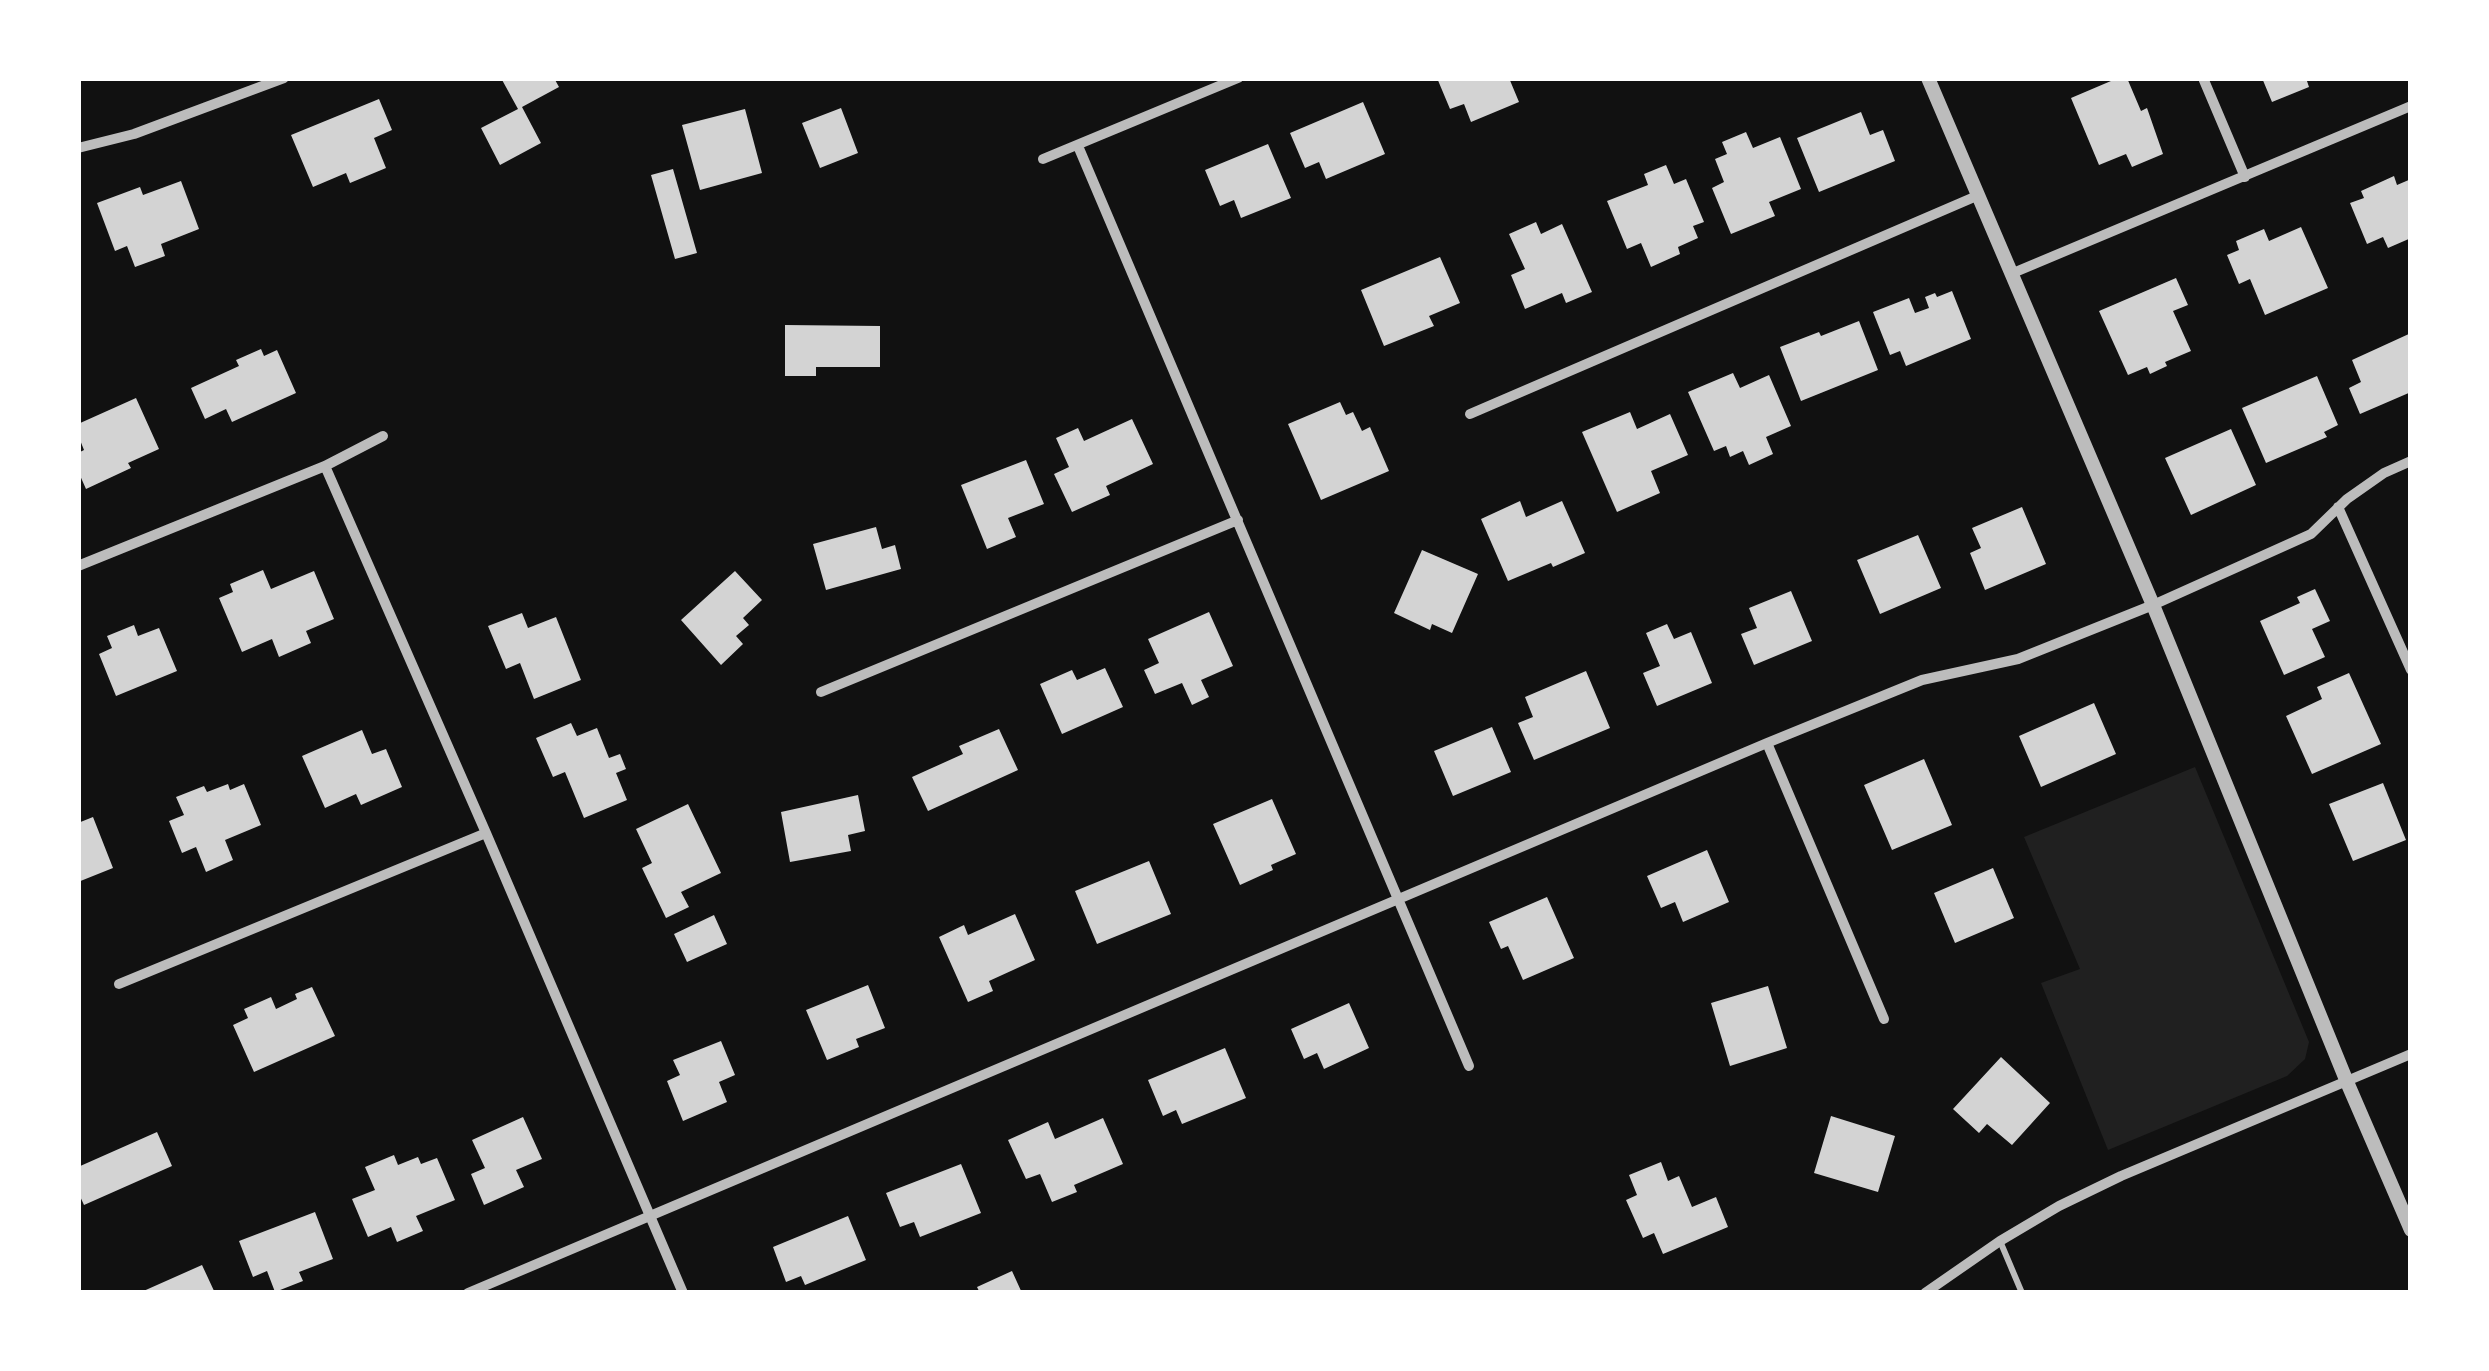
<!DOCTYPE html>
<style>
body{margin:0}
#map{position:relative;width:2489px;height:1371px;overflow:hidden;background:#111;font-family:"Fira Sans",sans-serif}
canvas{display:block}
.frame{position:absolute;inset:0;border:81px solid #fff;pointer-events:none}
</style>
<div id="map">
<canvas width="2489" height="1371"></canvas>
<div class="frame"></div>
</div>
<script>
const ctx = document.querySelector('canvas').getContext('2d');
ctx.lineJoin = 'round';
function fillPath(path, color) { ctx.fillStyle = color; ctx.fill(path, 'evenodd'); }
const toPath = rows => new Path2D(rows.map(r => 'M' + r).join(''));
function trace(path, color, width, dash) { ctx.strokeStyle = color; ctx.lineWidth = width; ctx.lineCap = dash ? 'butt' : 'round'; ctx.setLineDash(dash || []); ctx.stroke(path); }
fillPath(toPath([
 [2195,767,2309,1042,2305,1059,2287,1076,2108,1150,2041,983,2080,969,2024,837]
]), '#202020');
fillPath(toPath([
 [501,78,554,78,559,87,522,107,541,143,500,165,481,128,518,109],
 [1437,78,1509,78,1519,102,1471,122,1464,104,1450,109],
 [2118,78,2127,78,2141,111,2147,108,2163,154,2132,167,2126,154,2099,165,2071,98],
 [2262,78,2306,78,2309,87,2272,102],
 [379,99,392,130,374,138,386,168,350,183,346,173,313,187,291,135],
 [1363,102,1385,154,1326,179,1319,162,1305,168,1290,133],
 [841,108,858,153,820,168,802,123],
 [745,109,762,173,700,190,682,125],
 [1861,112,1870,135,1883,130,1895,161,1819,192,1797,138],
 [1746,132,1753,148,1780,137,1801,189,1769,202,1775,216,1731,234,1712,188,1724,182,1715,159,1727,154,1722,142],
 [1268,144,1291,198,1241,218,1234,200,1220,206,1205,170],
 [1666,165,1674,184,1686,179,1704,222,1693,226,1698,238,1678,247,1680,254,1651,267,1641,243,1627,249,1607,201,1648,185,1644,174],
 [673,169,697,253,675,259,651,175],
 [2394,176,2397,185,2411,179,2411,238,2388,248,2383,237,2367,244,2350,203,2364,198,2361,191],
 [181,181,199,229,161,244,165,256,135,267,127,246,115,251,97,203,140,187,143,195],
 [1536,222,1541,234,1562,224,1592,292,1566,303,1562,293,1525,309,1511,275,1525,269,1509,234],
 [2301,227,2328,288,2265,315,2250,279,2239,284,2227,255,2239,250,2236,241,2264,229,2269,241],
 [1440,257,1460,303,1429,316,1434,326,1384,346,1361,290],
 [2176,278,2188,305,2173,311,2191,351,2165,362,2167,366,2150,374,2147,367,2128,375,2099,311],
 [1952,291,1971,339,1906,366,1900,351,1890,355,1873,312,1909,298,1915,313,1929,308,1925,297,1935,293,1937,297],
 [1859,321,1878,370,1801,401,1780,347,1819,332,1821,336],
 [785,325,880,326,880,367,816,367,816,376,785,376],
 [2411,333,2411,392,2360,414,2349,388,2361,382,2352,360],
 [261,349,264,356,277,350,296,393,232,422,226,409,205,419,191,388,239,366,236,360],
 [1733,373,1740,388,1769,375,1791,426,1766,437,1773,454,1749,465,1743,451,1730,457,1726,446,1714,451,1688,392],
 [2317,376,2338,425,2324,432,2327,437,2266,463,2242,408],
 [136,398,159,449,128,463,131,468,86,489,78,471,78,453,84,450,78,435,78,424],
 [1340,402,1346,415,1353,412,1362,431,1370,427,1389,471,1321,500,1288,424],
 [1630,412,1637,429,1670,414,1688,455,1651,471,1660,493,1617,512,1582,432],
 [1132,419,1153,464,1106,486,1110,495,1072,512,1054,474,1069,467,1056,438,1078,428,1084,441],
 [2231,429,2256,485,2191,515,2165,458],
 [1026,460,1044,504,1008,518,1016,537,987,549,961,485],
 [1520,501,1526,517,1562,501,1585,553,1553,567,1551,563,1508,581,1481,519],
 [2022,507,2046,564,1985,590,1970,553,1981,548,1972,528],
 [876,527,882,549,895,545,901,569,826,590,813,544],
 [1918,535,1941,588,1880,614,1857,560],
 [1422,550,1478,574,1452,633,1432,624,1430,630,1394,613],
 [263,570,271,589,314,571,334,619,306,631,311,643,279,657,272,639,242,652,219,598,233,592,230,584],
 [735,571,762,600,743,618,749,625,736,636,743,644,721,665,681,620],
 [2315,589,2330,621,2312,629,2325,657,2284,675,2260,621,2300,603,2297,597],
 [1791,591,1812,641,1754,665,1741,634,1757,628,1749,608],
 [1209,612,1233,666,1201,680,1209,697,1192,705,1182,683,1155,694,1144,670,1159,663,1148,639],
 [522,613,528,628,556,617,581,680,534,699,520,663,506,669,488,626],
 [1667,624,1674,639,1691,632,1712,683,1657,706,1643,673,1660,666,1646,633],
 [134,625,138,636,159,628,177,671,116,696,99,654,112,648,107,636],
 [1105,668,1123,707,1062,734,1040,684,1072,670,1077,680],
 [1586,671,1610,728,1534,760,1518,723,1533,717,1525,697],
 [2349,673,2381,744,2312,774,2286,716,2322,699,2317,687],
 [2094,703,2116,754,2041,787,2019,736],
 [571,723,577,736,597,728,609,758,620,754,626,769,616,773,627,800,584,818,565,772,553,777,536,738],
 [1492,727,1511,772,1453,796,1434,751],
 [999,729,1018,770,928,811,912,777,963,754,959,746],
 [362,730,372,754,386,749,402,787,361,805,356,794,325,808,302,756],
 [1924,759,1952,825,1892,850,1864,785],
 [2383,783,2406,840,2353,861,2329,804],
 [228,784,230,790,244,784,261,825,225,840,233,860,206,872,196,847,182,853,169,821,184,815,176,797,204,786,207,792],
 [858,795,865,831,848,835,851,851,790,862,781,812],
 [1272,799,1296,854,1271,865,1273,870,1240,885,1213,824],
 [688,804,721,873,681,892,689,907,666,918,642,868,652,863,636,829],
 [93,817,113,868,78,882,78,823],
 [1707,850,1729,902,1683,922,1675,902,1661,908,1647,876],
 [1149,861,1171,914,1097,944,1075,891],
 [1993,868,2014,918,1955,943,1934,893],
 [1547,897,1574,958,1523,980,1508,946,1501,949,1489,922],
 [1015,914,1035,960,989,981,993,991,968,1002,939,937,964,925,968,935],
 [714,915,727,944,687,962,674,934],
 [868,985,885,1028,856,1039,859,1047,827,1060,806,1010],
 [1768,986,1787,1048,1730,1066,1711,1003],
 [312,987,335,1036,254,1072,233,1025,248,1018,244,1009,271,997,276,1009,297,999,295,994],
 [1349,1003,1369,1048,1324,1069,1317,1053,1304,1059,1291,1029],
 [721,1041,735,1075,719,1082,727,1102,683,1121,667,1081,680,1075,673,1060],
 [1225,1048,1246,1098,1182,1124,1176,1110,1163,1116,1148,1080],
 [2001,1057,2050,1103,2012,1145,1987,1124,1979,1133,1953,1109],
 [1831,1116,1895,1136,1878,1192,1814,1173],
 [523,1117,542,1159,516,1170,524,1187,484,1205,471,1174,485,1168,472,1140],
 [1103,1118,1123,1164,1074,1185,1077,1192,1052,1202,1040,1174,1026,1179,1008,1140,1048,1122,1055,1139],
 [157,1132,172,1166,84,1205,78,1192,78,1167],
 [394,1155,398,1165,418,1157,421,1164,437,1158,455,1200,416,1216,423,1231,397,1242,391,1227,368,1237,352,1199,375,1190,365,1167],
 [1661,1162,1668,1181,1679,1176,1692,1207,1716,1197,1728,1227,1663,1254,1654,1233,1643,1238,1626,1200,1637,1195,1629,1175],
 [961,1164,981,1213,920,1237,914,1222,900,1227,886,1193],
 [315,1212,333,1259,299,1272,303,1281,275,1292,267,1271,253,1277,239,1241],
 [848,1216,866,1260,805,1285,801,1276,786,1282,773,1247],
 [202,1265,215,1293,139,1293],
 [1012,1271,1022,1293,980,1293,977,1287]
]), '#d3d3d3');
trace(toPath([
 [2000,1241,2022,1293]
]), '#bcbcbc', 6);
trace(toPath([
 [2203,78,2245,177],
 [1078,146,1469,1066],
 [78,148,134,134,284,78],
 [1043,159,1238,78],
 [2013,273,2411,106],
 [1470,414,1979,195],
 [325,466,486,833,683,1293],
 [2338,507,2411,670],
 [78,566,325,466,383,436],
 [821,692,1238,520],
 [1767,743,1884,1019],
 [119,984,486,833],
 [468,1293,1767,743,1922,680,2018,659,2153,605,2311,534,2347,499,2384,473,2411,461],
 [1925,1293,2000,1241,2059,1206,2121,1176,2411,1054]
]), '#bcbcbc', 10);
trace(toPath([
 [1928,78,2153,605,2347,1082,2411,1230]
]), '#bcbcbc', 14);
</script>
